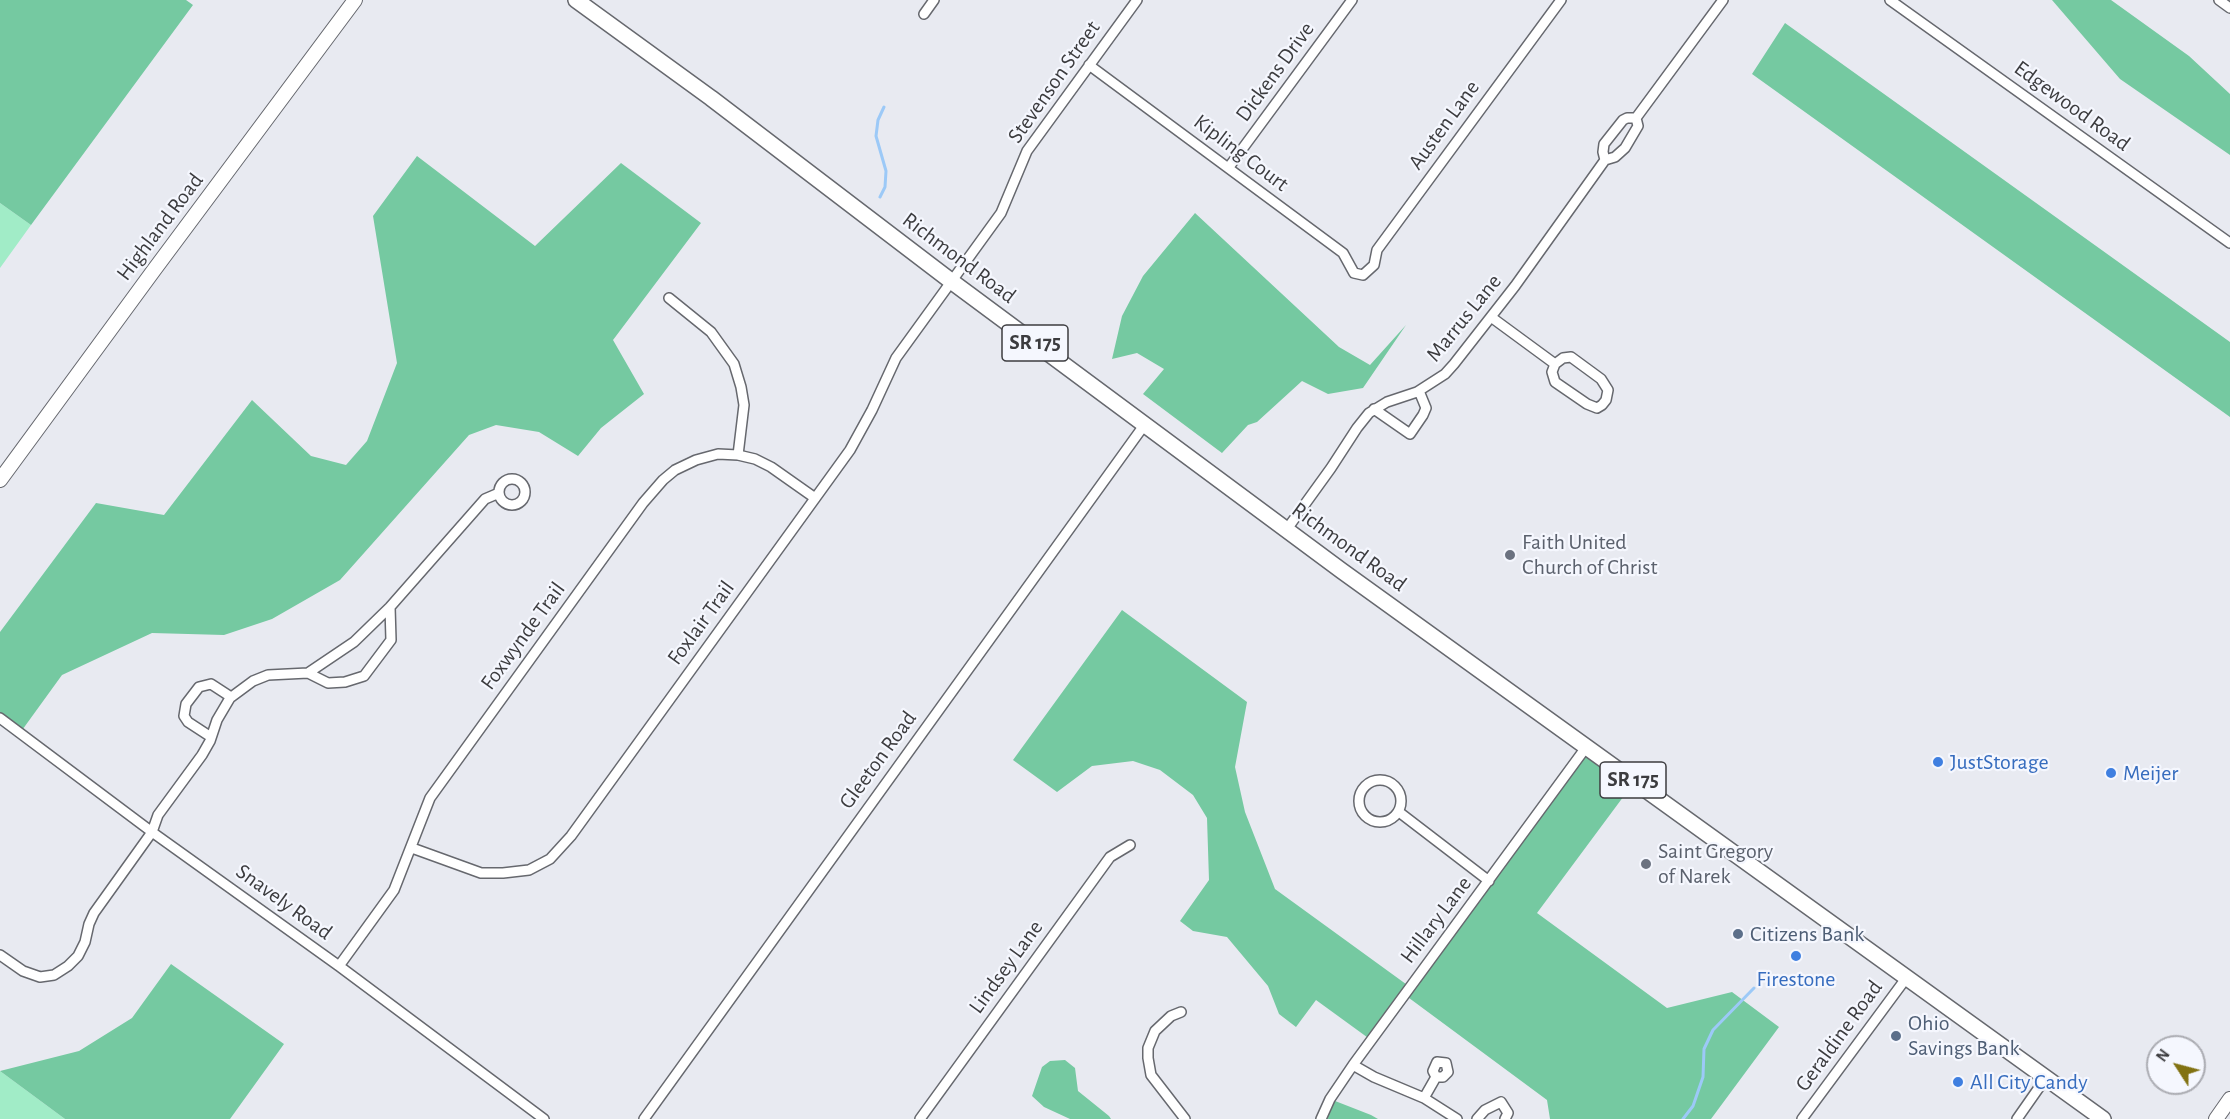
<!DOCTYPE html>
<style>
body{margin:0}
#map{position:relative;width:2230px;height:1119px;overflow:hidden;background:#e8eaf1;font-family:"Alegreya Sans",sans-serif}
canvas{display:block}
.north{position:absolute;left:2146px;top:1035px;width:60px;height:60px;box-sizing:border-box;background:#f5f7fe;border:2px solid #abacb2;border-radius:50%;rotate:306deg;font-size:16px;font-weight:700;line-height:24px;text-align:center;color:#3c3c3f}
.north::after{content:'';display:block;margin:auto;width:21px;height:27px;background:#827212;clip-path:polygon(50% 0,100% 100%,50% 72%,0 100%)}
</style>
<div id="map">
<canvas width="2230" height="1119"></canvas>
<div class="north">N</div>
</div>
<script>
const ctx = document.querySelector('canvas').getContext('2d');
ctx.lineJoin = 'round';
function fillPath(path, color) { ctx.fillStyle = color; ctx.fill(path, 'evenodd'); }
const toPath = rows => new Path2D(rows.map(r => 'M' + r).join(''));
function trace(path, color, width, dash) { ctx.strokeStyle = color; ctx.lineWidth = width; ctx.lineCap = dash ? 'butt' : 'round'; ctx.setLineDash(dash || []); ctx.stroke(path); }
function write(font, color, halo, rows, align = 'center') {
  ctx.font = font + ' "Alegreya Sans",sans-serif'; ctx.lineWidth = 4.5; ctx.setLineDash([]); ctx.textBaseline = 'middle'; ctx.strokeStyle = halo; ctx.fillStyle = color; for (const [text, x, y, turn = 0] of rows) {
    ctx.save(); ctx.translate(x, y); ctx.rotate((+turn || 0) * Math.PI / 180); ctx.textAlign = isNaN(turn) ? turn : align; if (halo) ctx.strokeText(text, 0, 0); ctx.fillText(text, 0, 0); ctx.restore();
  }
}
fillPath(toPath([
 [0,203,31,225,0,268],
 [0,1071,65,1119,0,1119]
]), '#a1ecc7');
fillPath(toPath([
 [0,0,186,0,193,5,31,225,0,203],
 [2052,0,2111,0,2189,56,2230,94,2230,155,2120,79],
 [1785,23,2230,342,2230,417,1752,74],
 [417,156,535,246,621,163,701,223,613,340,644,394,601,428,578,456,539,432,496,425,469,435,340,580,272,619,224,635,152,633,62,675,20,733,0,718,0,632,96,503,164,515,252,400,311,456,346,465,367,441,397,363,373,216],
 [1195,213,1339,347,1370,365,1406,325,1363,388,1328,394,1302,381,1257,422,1248,425,1222,453,1143,394,1164,369,1137,353,1112,359,1122,316,1143,276],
 [1122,610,1247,702,1235,767,1245,812,1275,889,1410,987,1587,746,1635,781,1537,913,1667,1008,1732,992,1779,1027,1711,1119,1550,1119,1547,1100,1405,995,1371,1040,1316,1000,1296,1027,1279,1014,1268,986,1227,937,1193,931,1180,921,1209,880,1207,818,1193,795,1160,770,1133,761,1092,766,1057,792,1013,760],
 [171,964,284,1044,230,1119,65,1119,0,1071,79,1051,132,1018],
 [1065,1060,1075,1068,1078,1091,1109,1116,1111,1119,1070,1119,1044,1107,1032,1096,1042,1067,1050,1061],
 [1330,1099,1371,1115,1378,1119,1321,1119]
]), '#75c9a1');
trace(toPath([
 [880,197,885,187,886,171,876,136,878,120,884,107],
 [1683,1119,1693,1106,1703,1077,1704,1049,1713,1030,1754,988]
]), '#9cc9f7', 3);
const street = toPath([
 [1890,0,2230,243],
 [2219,0,2230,8],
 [924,14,934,0],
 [1089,65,1343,253,1354,273,1363,275,1374,265,1377,250,1561,0],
 [1636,118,1723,0],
 [1229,167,1352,0],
 [669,298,711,332,734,364,741,387,744,405,738,455],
 [1491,317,1555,364,1552,372,1555,382,1587,404,1597,408,1602,405,1606,400,1608,390,1601,379,1571,357,1563,358,1555,364],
 [1374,409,1410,434,1423,415,1426,408,1419,391],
 '499 492a13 13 0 1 1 26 0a13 13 0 1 1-26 0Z',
 [1287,529,1331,468,1357,428,1369,413,1387,402,1417,392,1445,374,1454,364,1515,286,1605,160,1615,157,1625,148,1638,126,1636,118,1627,118,1623,120,1604,144,1603,152,1605,160],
 [390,607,391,640,364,676,345,682,328,683,308,673,354,642,390,607,485,499,499,493],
 [0,718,152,832,339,966,544,1119],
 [211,737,188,722,184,716,186,704,199,687,211,684,231,697],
 '1359 801a21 21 0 1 1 42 0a21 21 0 1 1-42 0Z',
 [1399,812,1489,881],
 [412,848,481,873,503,873,529,870,550,859,571,836,850,450,872,410,896,358,1001,213,1027,151,1137,0],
 [0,955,23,971,40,977,54,975,68,966,78,956,85,942,89,924,94,913,152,832,158,815,202,755,210,741,217,720,230,698,253,681,268,675,308,673],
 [339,966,394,890,430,798,643,503,663,480,675,470,696,460,718,454,738,455,755,459,771,467,815,498],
 [1181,1012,1171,1016,1155,1031,1148,1048,1148,1058,1151,1075,1185,1119],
 [1353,1065,1374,1077,1424,1098,1457,1119],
 [1424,1098,1436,1077,1443,1077,1448,1072,1446,1063,1437,1062,1433,1071,1436,1077],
 [644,1119,1145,424],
 [920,1119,1110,857,1130,845],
 [1321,1119,1330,1099,1353,1065,1587,746],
 [1477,1119,1485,1110,1501,1102,1508,1113,1505,1119],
 [1802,1119,1907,977],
 [2017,1119,2045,1079]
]);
const secondary = toPath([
 [0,480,154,270,355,0],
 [2216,1119,2230,1099]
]);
const primary = toPath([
 [576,0,711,98,951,281,1342,571,2103,1119]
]);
trace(street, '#66686e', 12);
trace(secondary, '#66686e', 16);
trace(primary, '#66686e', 18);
trace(street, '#fff', 9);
trace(secondary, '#fff', 14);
trace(primary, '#fff', 15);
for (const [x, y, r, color] of [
 [1510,555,6,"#6b7280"],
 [1938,762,6,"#3f7fe0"],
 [2111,773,6,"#3f7fe0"],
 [1646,864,6,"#6b7280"],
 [1738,934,6,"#5c6f8a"],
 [1796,956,6,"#3f7fe0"],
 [1896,1036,6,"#5c6f8a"],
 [1958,1082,6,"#3f7fe0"]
]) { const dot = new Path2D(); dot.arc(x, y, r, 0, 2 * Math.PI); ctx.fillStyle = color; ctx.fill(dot); trace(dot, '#f5f7fe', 2); }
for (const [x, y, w] of [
 [1035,343,66],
 [1633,780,66]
]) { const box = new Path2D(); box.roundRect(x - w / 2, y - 18, w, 36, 4.5); ctx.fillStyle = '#f5f7fe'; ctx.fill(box); trace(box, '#3c3c3f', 1.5); }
write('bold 21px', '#3c3c3f', null, [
 ["SR 175",1035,343],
 ["SR 175",1633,780]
]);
write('22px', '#3c3c3f', '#f5f7fe', [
 ["Dickens Drive",1275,72,-54],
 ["Stevenson Street",1054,82,-55],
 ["Edgewood Road",2072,106,36],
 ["Austen Lane",1444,125,-54],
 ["Kipling Court",1241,153,37],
 ["Highland Road",160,227,-53],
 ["Richmond Road",959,258,37],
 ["Marrus Lane",1464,318,-51],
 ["Richmond Road",1349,547,36],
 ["Foxlair Trail",701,623,-54],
 ["Foxwynde Trail",523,636,-54],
 ["Gleeton Road",878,760,-54],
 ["Snavely Road",284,902,36],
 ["Hillary Lane",1436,920,-53],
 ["Lindsey Lane",1006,967,-54],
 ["Geraldine Road",1839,1036,-54]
]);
write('22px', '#5b616d', '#f5f7fe', [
 ["Faith United",1522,542],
 ["Church of Christ",1522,567],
 ["Saint Gregory",1658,851],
 ["of Narek",1658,876]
], 'left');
write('22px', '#366cbe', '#f5f7fe', [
 ["JustStorage",1950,762],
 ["Meijer",2123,773],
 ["Firestone",1796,979,"center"],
 ["All City Candy",1970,1082]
], 'left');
write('22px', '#4e5e75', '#f5f7fe', [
 ["Citizens Bank",1750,934],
 ["Ohio",1908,1023],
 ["Savings Bank",1908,1048]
], 'left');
</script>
